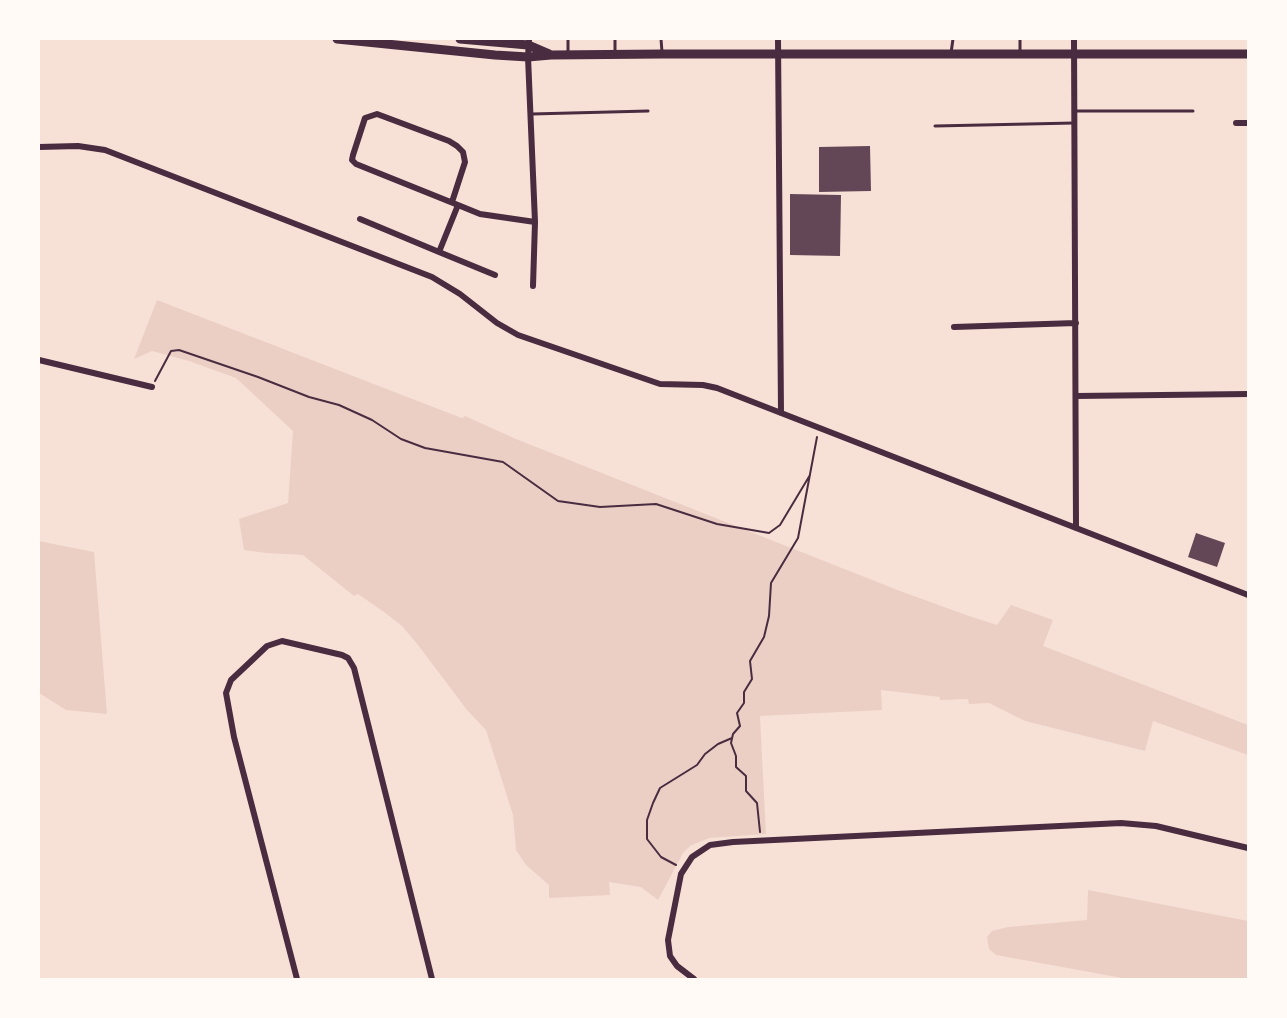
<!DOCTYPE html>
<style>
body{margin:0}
#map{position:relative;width:1287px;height:1018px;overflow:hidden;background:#f7e1d7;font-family:"PT Sans Narrow",sans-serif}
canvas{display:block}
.frame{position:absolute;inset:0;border:40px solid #fffaf5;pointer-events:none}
</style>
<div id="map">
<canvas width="1287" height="1018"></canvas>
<div class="frame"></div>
</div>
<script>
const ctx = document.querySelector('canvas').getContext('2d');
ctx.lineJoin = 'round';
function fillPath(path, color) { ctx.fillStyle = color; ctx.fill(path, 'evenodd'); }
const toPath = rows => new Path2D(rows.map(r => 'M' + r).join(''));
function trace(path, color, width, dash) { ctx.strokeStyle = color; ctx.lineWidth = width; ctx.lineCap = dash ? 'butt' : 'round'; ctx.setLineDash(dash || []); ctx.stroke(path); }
fillPath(toPath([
 [157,300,428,405,462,418,465,416,516,439,900,591,969,616,997,625,1011,605,1053,620,1043,646,1248,725,1248,755,1153,721,1145,751,1025,721,989,703,969,704,968,699,940,700,940,697,881,690,882,710,760,716,766,834,709,838,690,846,683,853,658,900,641,887,609,882,610,895,549,898,549,885,526,865,516,850,513,815,486,730,467,710,418,645,402,626,384,612,358,594,354,596,303,555,266,553,244,550,239,519,288,503,293,431,236,378,189,361,152,351,134,359],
 [39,541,94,552,107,714,66,710,39,693],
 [1088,890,1248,921,1248,979,1128,979,996,955,989,949,987,937,992,931,1008,927,1087,920]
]), '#ebcfc5');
fillPath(toPath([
 [870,146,871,191,819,192,819,147],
 [790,194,841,195,840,256,790,255],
 [1196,533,1225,543,1217,567,1188,557]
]), '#644757');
trace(toPath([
 [155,381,171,351,179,350,258,377,309,397,339,405,372,420,401,439,425,448,503,462,558,501,600,507,656,504,717,524,769,533,780,525,810,475],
 [760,832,757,803,746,791,746,776,736,767,736,756,731,743,733,734,740,726,737,713,744,703,744,692,752,679,750,661,764,637,769,616,771,583,798,538,817,437],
 [676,865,661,857,647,839,647,820,653,803,660,788,697,765,705,754,718,744,732,738]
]), '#4a2c40', 2);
trace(toPath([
 [568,39,568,52],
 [661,39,662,52],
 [615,52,615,39],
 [1020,52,1020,39],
 [951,53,953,39],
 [1076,111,1193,111],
 [532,114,648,111],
 [935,126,1074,123]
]), '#4a2c40', 3);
trace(toPath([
 [529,39,528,57,535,222,533,286],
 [778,39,781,413],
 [1074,39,1076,528],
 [1236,123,1248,123],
 [39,147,78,146,105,150,432,277,460,294,497,323,518,335,660,384,703,385,717,388,1248,595],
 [452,202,465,162,463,152,457,146,449,141,377,114,365,118,353,155,352,160,356,164,458,205,480,214,535,222],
 [360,219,439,252,458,205],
 [439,252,495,275],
 [954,327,1076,323],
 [39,360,152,387],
 [1076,396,1248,394],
 [297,979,234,737,226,693,231,680,247,665,267,646,282,641,342,655,348,658,354,668,432,979],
 [694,979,677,966,670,956,668,940,681,874,692,857,710,845,733,842,1121,823,1156,826,1248,848]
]), '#4a2c40', 6);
trace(toPath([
 [337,39,495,55,528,57,551,55,662,54,1248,54],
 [460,39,528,45,549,54]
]), '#4a2c40', 9);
</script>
